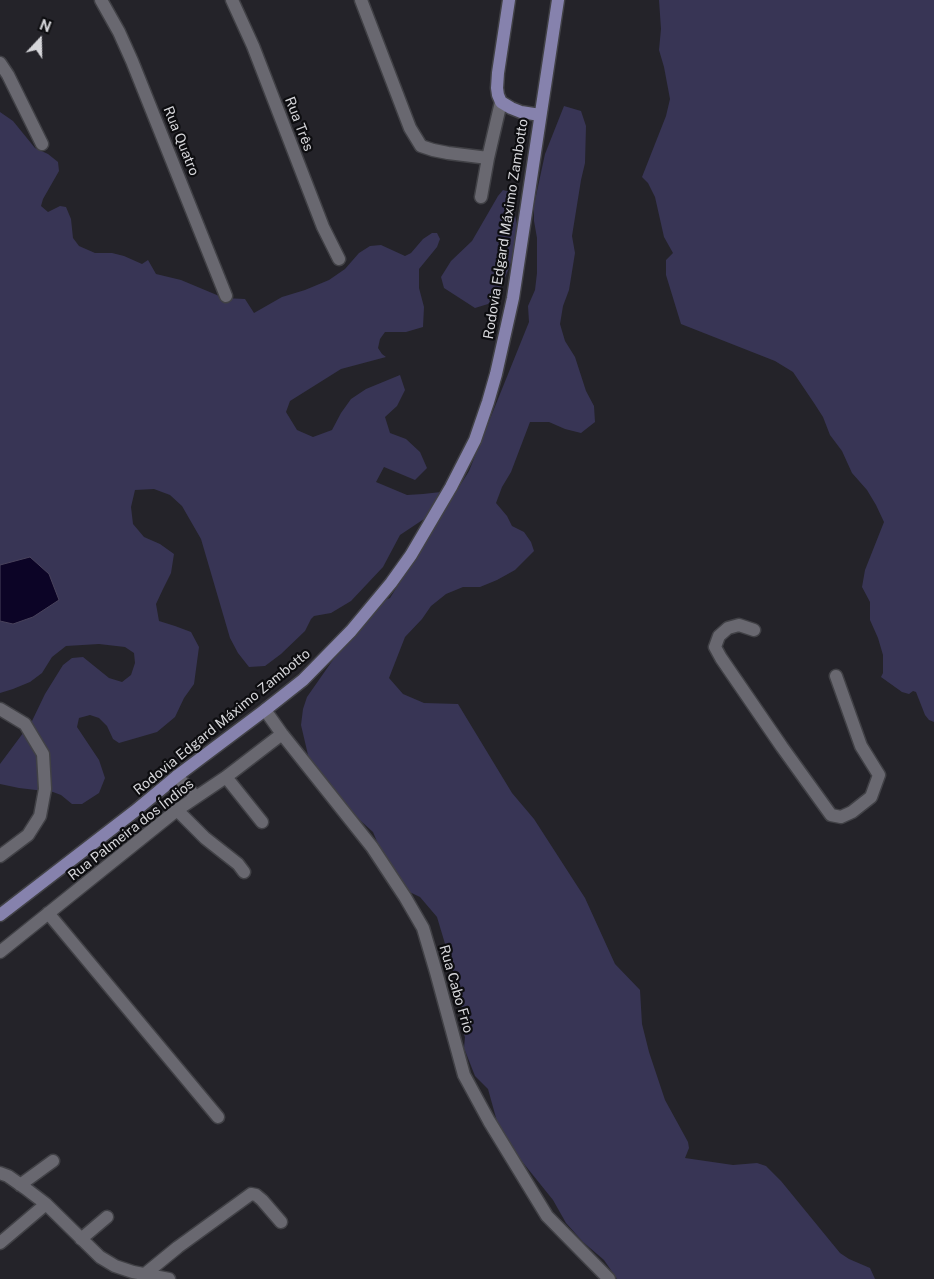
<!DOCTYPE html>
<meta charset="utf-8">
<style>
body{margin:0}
#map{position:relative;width:934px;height:1279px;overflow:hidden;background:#242329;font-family:"Public Sans",sans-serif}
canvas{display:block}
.north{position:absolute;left:15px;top:15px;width:50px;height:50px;-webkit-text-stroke:4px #0d0d10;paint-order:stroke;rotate:21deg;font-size:14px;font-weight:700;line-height:20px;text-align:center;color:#d6d6da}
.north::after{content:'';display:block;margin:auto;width:18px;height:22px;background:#d6d6da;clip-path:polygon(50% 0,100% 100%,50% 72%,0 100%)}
</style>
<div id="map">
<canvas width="934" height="1279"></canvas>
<div class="north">N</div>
</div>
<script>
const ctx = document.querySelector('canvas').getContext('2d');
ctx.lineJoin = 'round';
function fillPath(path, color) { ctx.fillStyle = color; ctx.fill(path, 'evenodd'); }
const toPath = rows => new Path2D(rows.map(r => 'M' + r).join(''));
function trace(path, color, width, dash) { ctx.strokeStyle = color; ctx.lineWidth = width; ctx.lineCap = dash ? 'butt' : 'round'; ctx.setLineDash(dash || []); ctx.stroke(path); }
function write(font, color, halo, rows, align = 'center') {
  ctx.font = font + ' "Public Sans",sans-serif'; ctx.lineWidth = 4.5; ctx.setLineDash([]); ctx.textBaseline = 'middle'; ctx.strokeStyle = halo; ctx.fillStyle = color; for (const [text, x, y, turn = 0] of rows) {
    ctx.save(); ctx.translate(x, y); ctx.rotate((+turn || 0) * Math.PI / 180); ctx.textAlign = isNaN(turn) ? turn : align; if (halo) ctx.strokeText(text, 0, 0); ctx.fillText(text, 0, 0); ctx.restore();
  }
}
fillPath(toPath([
 [659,0,934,0,934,722,929,720,925,715,916,692,913,691,909,694,902,692,881,677,883,673,883,655,878,638,870,620,870,602,862,587,865,570,884,522,876,505,867,490,852,473,842,451,830,435,823,417,814,403,793,372,775,361,681,324,666,275,666,260,673,253,664,237,655,197,648,183,642,177,666,116,670,99,664,67,659,50,661,29],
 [564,106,581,111,586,126,585,163,581,180,572,236,575,253,569,290,563,306,560,324,565,341,575,357,586,391,594,406,595,422,581,433,565,429,549,422,530,422,511,472,502,487,496,503,507,516,512,526,524,532,531,542,534,551,515,570,497,580,480,587,463,587,446,594,431,606,422,619,405,637,389,678,403,694,424,703,458,704,512,793,534,819,585,898,615,964,640,990,642,1024,649,1052,665,1100,688,1142,689,1148,685,1158,733,1165,757,1163,766,1166,781,1181,840,1253,849,1259,870,1268,875,1279,617,1279,604,1260,583,1242,566,1223,553,1200,508,1144,498,1125,488,1089,475,1076,464,1048,465,1037,460,1026,462,1010,460,994,437,917,420,897,399,887,373,856,378,844,373,832,333,796,312,772,301,725,303,709,307,697,337,654,370,618,382,601,390,598,469,471,529,322,528,306,535,290,537,273,537,238,534,221,534,205,545,154],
 [0,112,13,121,35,148,48,154,58,162,59,171,43,199,41,206,48,212,60,206,66,207,71,219,73,238,79,246,95,253,112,253,124,256,142,264,148,260,156,274,181,280,224,298,245,299,254,313,282,297,305,290,329,280,345,269,359,253,370,246,381,245,405,256,411,253,423,239,432,233,437,233,440,239,437,247,419,269,419,288,424,307,423,327,406,332,385,332,380,339,378,348,382,354,386,357,341,369,290,401,286,412,297,430,313,437,332,430,341,413,351,399,366,389,400,375,405,390,397,406,385,417,390,433,406,439,420,452,427,468,415,480,384,467,376,482,407,495,423,494,441,492,427,517,400,535,383,567,351,601,331,613,314,616,311,619,305,631,281,654,265,666,249,667,238,653,230,638,201,539,182,506,170,495,154,489,135,490,131,507,133,524,144,537,160,544,174,554,171,573,163,589,156,604,159,621,175,626,191,632,199,647,194,684,184,698,175,717,157,732,119,743,113,739,107,726,99,718,90,715,79,718,77,727,99,760,105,778,99,793,82,804,72,804,61,795,53,792,19,788,0,784,0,764,32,721,45,694,63,665,72,658,83,657,109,678,122,682,131,675,135,663,134,653,125,647,99,644,66,646,52,657,42,673,30,682,13,689,0,693],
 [503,190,510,192,518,229,516,251,499,292,488,304,475,308,444,288,441,277,451,261,472,241,498,196]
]), '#383555');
const water = toPath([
 [30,557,49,574,59,600,33,617,13,624,0,621,0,565,30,557]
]);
fillPath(water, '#0c0426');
trace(water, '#49435c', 1);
const minor = toPath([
 [101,0,119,32,132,61,226,296],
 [232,0,253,46,323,227,339,259],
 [361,0,410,128,421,146,433,150,448,153,488,158],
 [0,63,8,75,42,144],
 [481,197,488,158,501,102],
 [754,630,739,625,728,628,719,636,715,647,721,658,782,747,831,815,841,817,852,812,871,797,879,775,861,746,836,676],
 [0,709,25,724,43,754,45,789,40,816,28,835,0,856],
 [265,710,282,734,372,847,405,897,423,928,436,972,464,1075,489,1121,547,1216,609,1279],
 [177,776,196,797],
 [226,777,262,822],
 [177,810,205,838,238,864,244,872],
 [48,913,218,1117],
 [0,952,177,810,226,777,282,734],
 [0,1173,8,1176,25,1188,46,1204,100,1257,115,1266,133,1272,169,1279],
 [20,1185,53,1161],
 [81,1239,107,1217],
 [0,1243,46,1204],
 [145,1274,178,1247,251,1194,256,1195,262,1200,281,1222]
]);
const major = toPath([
 [509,0,498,73,497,88,498,95,501,102,511,108,521,112,540,115],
 [0,915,135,811,177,776,265,710,303,680,351,631,391,583,411,555,451,487,475,440,488,402,496,374,513,298,558,0]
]);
trace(minor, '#414146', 15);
trace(major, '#414146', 15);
trace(minor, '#696870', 12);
trace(major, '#8682ad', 12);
write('14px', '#d6d6da', '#0d0d10', [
 ["Rua Três",299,124,69],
 ["Rua Quatro",181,141,68],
 ["Rodovia Edgard Máximo Zambotto",506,229,-81],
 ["Rodovia Edgard Máximo Zambotto",222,722,-39],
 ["Rua Palmeira dos Índios",131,830,-38],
 ["Rua Cabo Frio",456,989,74]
]);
</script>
